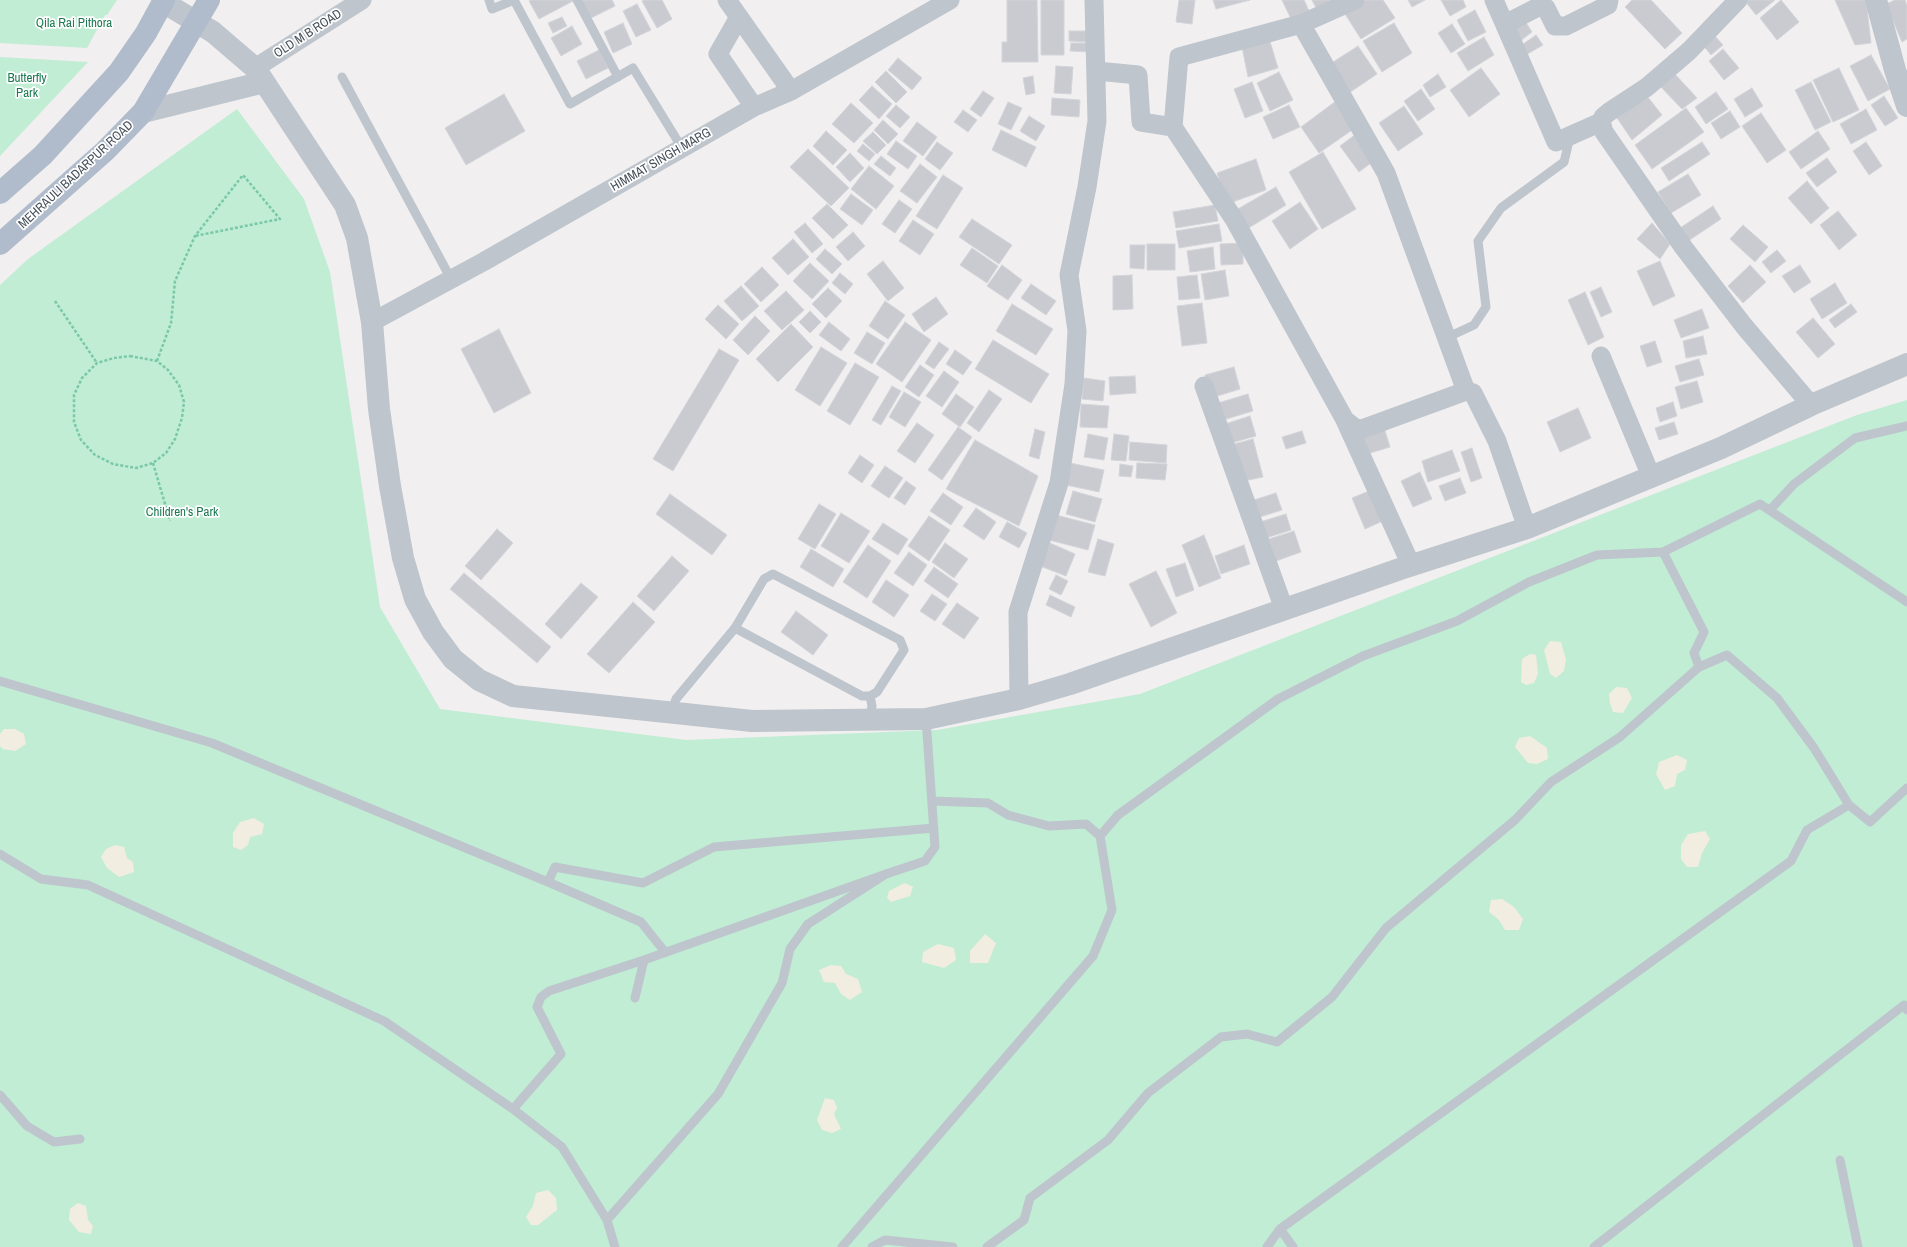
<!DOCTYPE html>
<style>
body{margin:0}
canvas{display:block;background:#f1efef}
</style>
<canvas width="1907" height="1247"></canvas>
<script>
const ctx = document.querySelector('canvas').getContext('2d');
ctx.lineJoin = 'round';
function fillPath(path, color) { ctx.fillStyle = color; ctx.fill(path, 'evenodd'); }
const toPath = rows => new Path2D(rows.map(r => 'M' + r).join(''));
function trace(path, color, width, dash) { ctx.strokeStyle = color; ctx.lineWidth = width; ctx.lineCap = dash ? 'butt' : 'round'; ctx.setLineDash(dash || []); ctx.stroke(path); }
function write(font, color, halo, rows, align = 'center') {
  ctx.font = font + ' "Archivo Narrow",sans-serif'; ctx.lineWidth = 3.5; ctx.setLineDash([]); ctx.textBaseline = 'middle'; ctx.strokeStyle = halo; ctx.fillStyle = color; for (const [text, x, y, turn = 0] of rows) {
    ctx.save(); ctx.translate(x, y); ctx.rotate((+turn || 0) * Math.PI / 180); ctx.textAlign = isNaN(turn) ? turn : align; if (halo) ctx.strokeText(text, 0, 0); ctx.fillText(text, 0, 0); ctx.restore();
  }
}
fillPath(toPath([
 [0,0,117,0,107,15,105,15,87,48,0,43],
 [0,57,88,62,0,156],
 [237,109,304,199,330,272,380,607,440,709,686,740,937,730,1140,694,1857,415,1907,400,1907,1247,0,1247,0,285,28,259]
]), '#c0edd4');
fillPath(toPath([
 [1550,641,1561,642,1566,660,1564,671,1556,678,1550,674,1544,650],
 [1530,654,1536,655,1538,674,1534,683,1526,685,1521,682,1522,659],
 [1616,687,1627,688,1632,698,1623,713,1613,712,1610,703,1609,694],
 [4,729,15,729,24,734,26,744,15,751,3,749,0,746,0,734],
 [1530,736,1547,748,1548,759,1537,764,1528,763,1515,747,1519,738],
 [1677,755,1687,760,1685,770,1677,774,1675,786,1665,790,1656,774,1659,762],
 [254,818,264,824,262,834,250,837,248,845,241,850,233,847,233,833,240,822],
 [1705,831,1710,839,1702,853,1698,867,1687,867,1681,859,1681,845,1688,834],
 [115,845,124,847,127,858,133,862,134,872,119,877,107,868,101,857,106,849],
 [905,883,913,887,910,896,891,902,887,898,889,891],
 [1502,899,1514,907,1523,919,1519,930,1505,930,1499,920,1489,912,1491,900],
 [985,934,996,943,988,963,970,963,970,951],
 [938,944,954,948,956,960,944,968,922,962,923,952],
 [831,965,841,966,846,974,858,979,862,992,850,1000,841,994,835,983,824,982,819,970],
 [825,1098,834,1100,837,1108,834,1114,841,1129,832,1133,822,1130,817,1120],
 [548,1190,556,1198,557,1210,538,1225,531,1225,526,1217,533,1206,536,1193],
 [78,1203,86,1206,88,1220,93,1226,91,1234,79,1232,69,1220,70,1209]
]), '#f2ede1');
const building = toPath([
 [531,0,573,0,573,1,539,19,529,1,531,0],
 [583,0,612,0,615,6,589,19,580,2,583,0],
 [644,0,662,0,672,19,657,28,642,1,644,0],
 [1007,0,1037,0,1038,62,1002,62,1002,42,1007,42,1007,0],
 [1041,0,1064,0,1064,55,1041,55,1041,0],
 [1179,0,1195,0,1192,24,1176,22,1179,0],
 [1213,0,1250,0,1216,9,1213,0],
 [1282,0,1304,0,1310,13,1292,21,1282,0],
 [1312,0,1342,0,1318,12,1312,0],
 [1366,0,1383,0,1395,18,1361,39,1345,14,1366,0],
 [1408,0,1425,0,1412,7,1408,0],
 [1441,0,1463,0,1466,7,1450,16,1441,0],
 [1632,0,1651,0,1682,33,1665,49,1625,7,1632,0],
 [1747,0,1775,0,1756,15,1745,1,1747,0],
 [1781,0,1799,22,1777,40,1760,18,1781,0],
 [1835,0,1866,0,1871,43,1855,45,1835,0],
 [1895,0,1905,0,1907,6,1907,39,1902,42,1886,4,1895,0],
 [637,4,651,30,636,37,623,11,637,4],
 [1475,10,1486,32,1468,41,1457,20,1475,10],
 [562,17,567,26,553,33,548,23,562,17],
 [1525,21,1532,32,1519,42,1513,28,1525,21],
 [623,23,632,44,613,53,604,32,623,23],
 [1394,23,1412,53,1382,72,1363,41,1394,23],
 [1452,24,1465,44,1451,53,1438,33,1452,24],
 [572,26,582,44,561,56,551,38,572,26],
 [1069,31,1091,31,1091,42,1069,41,1069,31],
 [1536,35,1543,45,1524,56,1519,47,1536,35],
 [1714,35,1723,45,1711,55,1702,44,1714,35],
 [1484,37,1494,55,1468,71,1457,53,1484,37],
 [1269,38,1278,68,1248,77,1242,47,1269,38],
 [1071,43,1090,43,1090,52,1070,51,1071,43],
 [1358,46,1377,74,1349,93,1330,64,1358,46],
 [1723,49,1739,68,1724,80,1709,61,1723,49],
 [599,50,608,68,586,79,577,61,599,50],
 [1871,55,1890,89,1868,101,1850,66,1871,55],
 [898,58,922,78,912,90,888,70,898,58],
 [1056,66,1073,67,1071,94,1054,93,1056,66],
 [1481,68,1500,94,1469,117,1450,90,1481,68],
 [1839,68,1859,110,1833,122,1813,80,1839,68],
 [886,71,907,92,896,103,875,82,886,71],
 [1279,72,1293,100,1270,111,1257,83,1279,72],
 [1674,73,1697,98,1682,109,1658,84,1674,73],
 [1438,74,1446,87,1430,97,1423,85,1438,74],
 [1033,76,1035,93,1026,95,1023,78,1033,76],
 [1252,82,1263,111,1245,118,1234,89,1252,82],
 [1811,82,1831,122,1815,130,1795,90,1811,82],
 [872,86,892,104,879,119,859,100,872,86],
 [1752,88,1763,106,1745,117,1734,99,1752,88],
 [1421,89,1435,109,1418,121,1404,101,1421,89],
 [983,91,994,98,981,117,970,109,983,91],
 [1716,92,1728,109,1706,124,1695,107,1716,92],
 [504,94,525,131,466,165,445,128,504,94],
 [1647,96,1662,115,1632,140,1617,118,1647,96],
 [1884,96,1898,118,1885,126,1871,105,1884,96],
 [1052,98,1080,100,1079,117,1051,115,1052,98],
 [1336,101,1355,128,1319,153,1301,127,1336,101],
 [1008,102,1022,108,1011,130,998,124,1008,102],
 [851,103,873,123,854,143,832,124,851,103],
 [896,105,910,117,900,128,886,116,896,105],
 [1289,105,1300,127,1273,139,1263,117,1289,105],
 [1404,106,1423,134,1398,151,1379,123,1404,106],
 [1686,108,1704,132,1652,169,1635,145,1686,108],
 [1866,109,1877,130,1851,144,1840,124,1866,109],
 [963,110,977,120,968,132,954,122,963,110],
 [1730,111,1740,127,1721,139,1711,123,1730,111],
 [1761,113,1786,150,1767,163,1742,126,1761,113],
 [1029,116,1045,126,1036,141,1020,131,1029,116],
 [883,120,898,134,888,144,874,130,883,120],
 [917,122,937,137,923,156,903,141,917,122],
 [1001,130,1036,147,1026,167,992,150,1001,130],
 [826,131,847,150,833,165,813,146,826,131],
 [1818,131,1830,149,1801,169,1789,152,1818,131],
 [873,132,886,145,877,154,863,141,873,132],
 [1356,134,1375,160,1359,172,1340,146,1356,134],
 [896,141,917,156,908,169,887,154,896,141],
 [937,142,953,153,940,170,925,159,937,142],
 [1702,142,1710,154,1669,181,1661,168,1702,142],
 [1866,142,1882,166,1869,175,1853,151,1866,142],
 [863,144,875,154,869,161,857,151,863,144],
 [808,149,849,188,831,206,790,167,808,149],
 [1323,152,1356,209,1322,229,1289,172,1323,152],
 [850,153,864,168,850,182,836,167,850,153],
 [881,156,896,168,890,176,874,164,881,156],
 [1827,158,1837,172,1817,187,1806,173,1827,158],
 [1256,159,1266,190,1227,204,1217,173,1256,159],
 [920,164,937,177,917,203,900,191,920,164],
 [869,166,894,186,876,209,851,189,869,166],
 [1688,174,1701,195,1671,213,1658,192,1688,174],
 [943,175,963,188,937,229,916,216,943,175],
 [1807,181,1829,208,1811,224,1788,198,1807,181],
 [1276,187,1286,205,1247,229,1236,210,1276,187],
 [851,194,873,210,862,225,840,209,851,194],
 [899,200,912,209,895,233,882,224,899,200],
 [1300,202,1318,229,1290,249,1272,221,1300,202],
 [827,204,848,225,833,239,812,218,827,204],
 [1215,205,1218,221,1176,228,1173,212,1215,205],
 [1713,206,1721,219,1685,243,1677,230,1713,206],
 [1838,211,1857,235,1839,250,1820,225,1838,211],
 [972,219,1012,245,999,264,959,237,972,219],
 [913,220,934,234,920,255,899,241,913,220],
 [805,223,823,244,812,253,794,232,805,223],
 [1652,223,1670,244,1660,259,1637,239,1652,223],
 [1219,224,1222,241,1179,248,1176,231,1219,224],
 [1743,225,1768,247,1755,262,1730,239,1743,225],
 [853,232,865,246,848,261,836,247,853,232],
 [793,239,809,257,788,275,772,258,793,239],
 [1243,243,1243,264,1221,265,1220,244,1243,243],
 [1147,244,1175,244,1175,270,1147,270,1147,244],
 [1130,245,1145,245,1144,269,1130,268,1130,245],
 [1213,247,1215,269,1190,272,1187,251,1213,247],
 [972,248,998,266,987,283,960,265,972,248],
 [825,249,842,264,832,274,816,259,825,249],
 [1777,250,1786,261,1771,273,1762,262,1777,250],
 [883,261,904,288,888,301,867,274,883,261],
 [1660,261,1675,296,1653,306,1637,271,1660,261],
 [810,263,829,281,812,299,793,281,810,263],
 [1002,265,1022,280,1008,300,987,286,1002,265],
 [1750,265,1766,282,1743,303,1728,286,1750,265],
 [1800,265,1811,282,1794,293,1782,276,1800,265],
 [762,267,779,285,761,302,744,284,762,267],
 [1225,270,1229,296,1205,300,1201,274,1225,270],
 [840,273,853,284,845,294,832,283,840,273],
 [1132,275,1133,309,1113,310,1113,276,1132,275],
 [1197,275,1200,298,1179,300,1177,277,1197,275],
 [1835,283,1847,303,1822,319,1810,299,1835,283],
 [1031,284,1056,301,1046,315,1021,298,1031,284],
 [741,286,759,306,742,321,724,301,741,286],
 [1601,287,1612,312,1601,317,1590,292,1601,287],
 [828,288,842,301,826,318,812,304,828,288],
 [786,291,804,310,782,330,764,311,786,291],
 [1585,292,1604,337,1588,345,1568,300,1585,292],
 [936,297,948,314,924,332,912,314,936,297],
 [885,301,905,315,888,339,869,326,885,301],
 [1202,303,1207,343,1182,346,1177,306,1202,303],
 [1012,304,1053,329,1036,355,996,331,1012,304],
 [1851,304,1857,312,1835,328,1829,320,1851,304],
 [718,305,739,324,726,339,705,319,718,305],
 [1702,309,1709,328,1681,338,1674,320,1702,309],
 [810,311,821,322,810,333,799,322,810,311],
 [755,316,770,331,748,355,733,340,755,316],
 [1813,318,1835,344,1818,358,1796,332,1813,318],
 [829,322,850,339,841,351,819,335,829,322],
 [905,322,931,340,902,382,876,364,905,322],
 [791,324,813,347,778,382,756,359,791,324],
 [499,329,531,393,494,413,461,349,499,329],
 [867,332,885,343,872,364,854,353,867,332],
 [1703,336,1707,354,1686,358,1683,341,1703,336],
 [993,340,1049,374,1031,403,975,369,993,340],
 [1655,341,1662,362,1647,367,1640,346,1655,341],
 [939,342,949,349,934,369,925,363,939,342],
 [821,347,847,363,820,406,795,390,821,347],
 [719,349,739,360,673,471,653,459,719,349],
 [955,350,972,362,963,375,946,364,955,350],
 [1699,359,1704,375,1680,382,1675,366,1699,359],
 [855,363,879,377,850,425,827,411,855,363],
 [920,365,934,375,919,397,905,387,920,365],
 [1234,367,1240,389,1211,398,1205,375,1234,367],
 [944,371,959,382,942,407,926,396,944,371],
 [1135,376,1136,393,1110,395,1109,377,1135,376],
 [1084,378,1105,381,1103,401,1082,399,1084,378],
 [1697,381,1703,402,1681,409,1675,387,1697,381],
 [892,386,901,391,881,425,872,420,892,386],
 [989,390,1002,399,979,432,967,423,989,390],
 [904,392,921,402,905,427,889,417,904,392],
 [956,394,974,407,960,427,942,414,956,394],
 [1248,394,1253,411,1223,420,1218,403,1248,394],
 [1673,402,1677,416,1660,422,1656,408,1673,402],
 [1081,404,1109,406,1107,428,1080,427,1081,404],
 [1578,408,1591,438,1560,452,1547,422,1578,408],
 [1250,416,1256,436,1231,443,1225,424,1250,416],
 [1674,422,1678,434,1659,440,1655,428,1674,422],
 [917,423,934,435,915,463,897,451,917,423],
 [1383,424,1390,447,1367,454,1360,432,1383,424],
 [958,427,972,437,942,480,928,470,958,427],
 [1035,429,1045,432,1039,459,1029,456,1035,429],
 [1302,431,1306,443,1286,449,1282,437,1302,431],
 [1088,434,1108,438,1104,460,1084,457,1088,434],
 [1114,434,1129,436,1126,461,1111,460,1114,434],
 [1253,439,1263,477,1244,481,1234,444,1253,439],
 [975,440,1038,476,1019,526,946,489,975,440],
 [1130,442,1167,445,1166,463,1129,460,1130,442],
 [1472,448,1482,478,1471,482,1461,452,1472,448],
 [1452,450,1460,471,1428,482,1422,461,1452,450],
 [860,455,874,465,862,483,848,473,860,455],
 [1070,463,1104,470,1099,492,1066,485,1070,463],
 [1137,463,1167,464,1165,480,1136,478,1137,463],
 [1120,464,1133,466,1131,477,1119,476,1120,464],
 [885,466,903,478,889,498,871,486,885,466],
 [1420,472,1432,499,1413,507,1401,481,1420,472],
 [1460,478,1466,493,1445,501,1439,486,1460,478],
 [906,481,916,488,905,505,894,498,906,481],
 [1374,489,1387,519,1365,529,1352,498,1374,489],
 [1073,491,1102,499,1095,522,1066,514,1073,491],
 [943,493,963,507,951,525,930,511,943,493],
 [1276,493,1282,510,1260,517,1254,500,1276,493],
 [670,494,727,535,712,555,656,514,670,494],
 [819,504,836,514,815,549,798,539,819,504],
 [976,508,996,522,984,540,963,526,976,508],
 [841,513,870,531,849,563,821,546,841,513],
 [1286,514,1291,530,1266,538,1260,522,1286,514],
 [1056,515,1095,525,1088,550,1049,540,1056,515],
 [929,516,950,530,929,561,908,546,929,516],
 [1007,522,1027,533,1019,548,999,537,1007,522],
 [883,523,908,539,898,555,872,539,883,523],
 [497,529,513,543,481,580,465,566,497,529],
 [1294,531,1301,552,1276,561,1269,539,1294,531],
 [1204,535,1221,578,1199,587,1182,545,1204,535],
 [1098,539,1114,544,1105,576,1088,572,1098,539],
 [945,543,968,559,954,578,932,562,945,543],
 [1050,543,1075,554,1066,576,1040,566,1050,543],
 [868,545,891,561,867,598,843,582,868,545],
 [1244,545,1250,564,1221,574,1215,556,1244,545],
 [811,549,844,569,833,587,800,567,811,549],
 [909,552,927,565,913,586,894,573,909,552],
 [672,556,689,571,654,611,637,596,672,556],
 [1185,563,1194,590,1176,597,1166,569,1185,563],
 [934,567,958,584,948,598,924,581,934,567],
 [1156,571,1177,613,1151,627,1129,584,1156,571],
 [464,573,551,647,537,663,450,589,464,573],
 [1056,575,1068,581,1061,595,1049,589,1056,575],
 [886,580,909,595,894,617,872,602,886,580],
 [581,583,598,597,561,639,545,624,581,583],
 [932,594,947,604,935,621,920,611,932,594],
 [1050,595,1075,607,1071,617,1046,605,1050,595],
 [633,602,655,622,609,673,587,654,633,602],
 [957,603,979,618,964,639,942,624,957,603],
 [796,611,828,635,813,655,781,632,796,611]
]);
fillPath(building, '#c9cbd1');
trace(building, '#d3d5da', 1);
trace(toPath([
 [55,301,97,363],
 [130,356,157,361,168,370,179,385,184,402,182,418,175,439,166,453,153,463,136,468,113,464,95,455,81,440,74,422,74,395,82,378,97,363,114,358,130,356],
 [157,361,171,323,175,281,195,236,243,175,280,219,195,236],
 [153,463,170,521]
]), '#79c9a7', 2.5, [3, 2]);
trace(toPath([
 [489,0,492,9,514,0,570,104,633,68,682,148],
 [577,0,618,77],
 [342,77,451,279],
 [1446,338,1474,325,1486,307,1478,241,1501,208,1564,162,1570,137],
 [1770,510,1794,484,1855,438,1907,426],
 [1663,552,1760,504,1907,602],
 [0,681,212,743,548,882,641,922,665,952],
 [671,712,676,699,735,628,764,579,773,574,900,640,904,650,877,692,870,696,862,696,735,628],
 [870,719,872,706,870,696],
 [1849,805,1870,822,1907,788],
 [0,854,41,879,88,885,384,1021,513,1109],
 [886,874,808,924,790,949,782,983,718,1094,607,1220,562,1147,513,1109,561,1054,537,1007,541,997,549,991,644,960,886,874,925,861,935,847,926,719],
 [548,882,555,867,643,883,714,847,934,828],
 [635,998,644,960],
 [0,1095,27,1126,54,1142,80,1139],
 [1840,1160,1858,1247],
 [607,1220,615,1247],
 [1280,1229,1791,861,1807,830,1849,805,1814,748,1777,698,1727,655,1699,667],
 [842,1247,1093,956,1112,910,1100,836,1086,824,1049,826,1008,815,988,803,932,801],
 [872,1247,885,1240,953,1247],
 [987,1247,1024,1220,1030,1198,1108,1140,1148,1093,1221,1037,1247,1034,1277,1042,1332,997,1386,928,1515,820,1551,782,1620,737,1699,667,1694,653,1704,632,1663,552,1597,555,1529,582,1457,621,1363,656,1278,699,1118,815,1100,836],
 [1267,1247,1280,1229,1293,1247],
 [1594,1247,1904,1005,1907,1010]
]), '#bec5cd', 9);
trace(toPath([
 [727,0,739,17,718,54,754,107],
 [1355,0,1301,24,1386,173,1466,391],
 [1494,0,1556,142,1601,122],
 [1738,0,1689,51,1647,87,1609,112,1603,117,1601,122,1604,132,1684,248,1744,326,1811,405],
 [739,17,791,91],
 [1301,24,1179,57,1173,127,1234,219,1345,420,1355,428,1362,429,1466,391,1473,393,1497,441,1527,528],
 [1505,24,1540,6,1546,8,1555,26,1566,26,1608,5,1609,0],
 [255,68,362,0],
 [1097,71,1138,75,1141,122,1173,127],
 [372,322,483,262,754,107,791,91,950,0],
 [1601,356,1651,476],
 [1204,386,1284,609],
 [1345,420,1411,565],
 [1019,699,1018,612,1059,483,1074,384,1077,331,1069,275,1087,187,1097,121,1094,0]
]), '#bec5cd', 19);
trace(toPath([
 [1876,0,1895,70,1907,106],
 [163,2,213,32,255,68,345,205,357,238,372,322,379,409,390,486,403,558,415,599,433,632,453,659,479,680,513,696,752,721,926,719,1019,699,1070,684,1400,569,1527,528,1721,448,1811,405,1907,364],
 [143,112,264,82]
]), '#bec5cd', 22);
trace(toPath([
 [0,193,43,155,119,72,146,33,164,0],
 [0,244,105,151,143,112,209,0]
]), '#b0bccc', 22);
write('13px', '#1c7951', '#fff', [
 ["Qila Rai Pithora",74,24],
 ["Butterfly",27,79],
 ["Park",27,94],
 ["Children's Park",182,513]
]);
write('13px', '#48515b', '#fff', [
 ["OLD M B ROAD",308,34,-33],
 ["HIMMAT SINGH MARG",661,160,-30],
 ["MEHRAULI BADARPUR ROAD",76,175,-43]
]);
</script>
